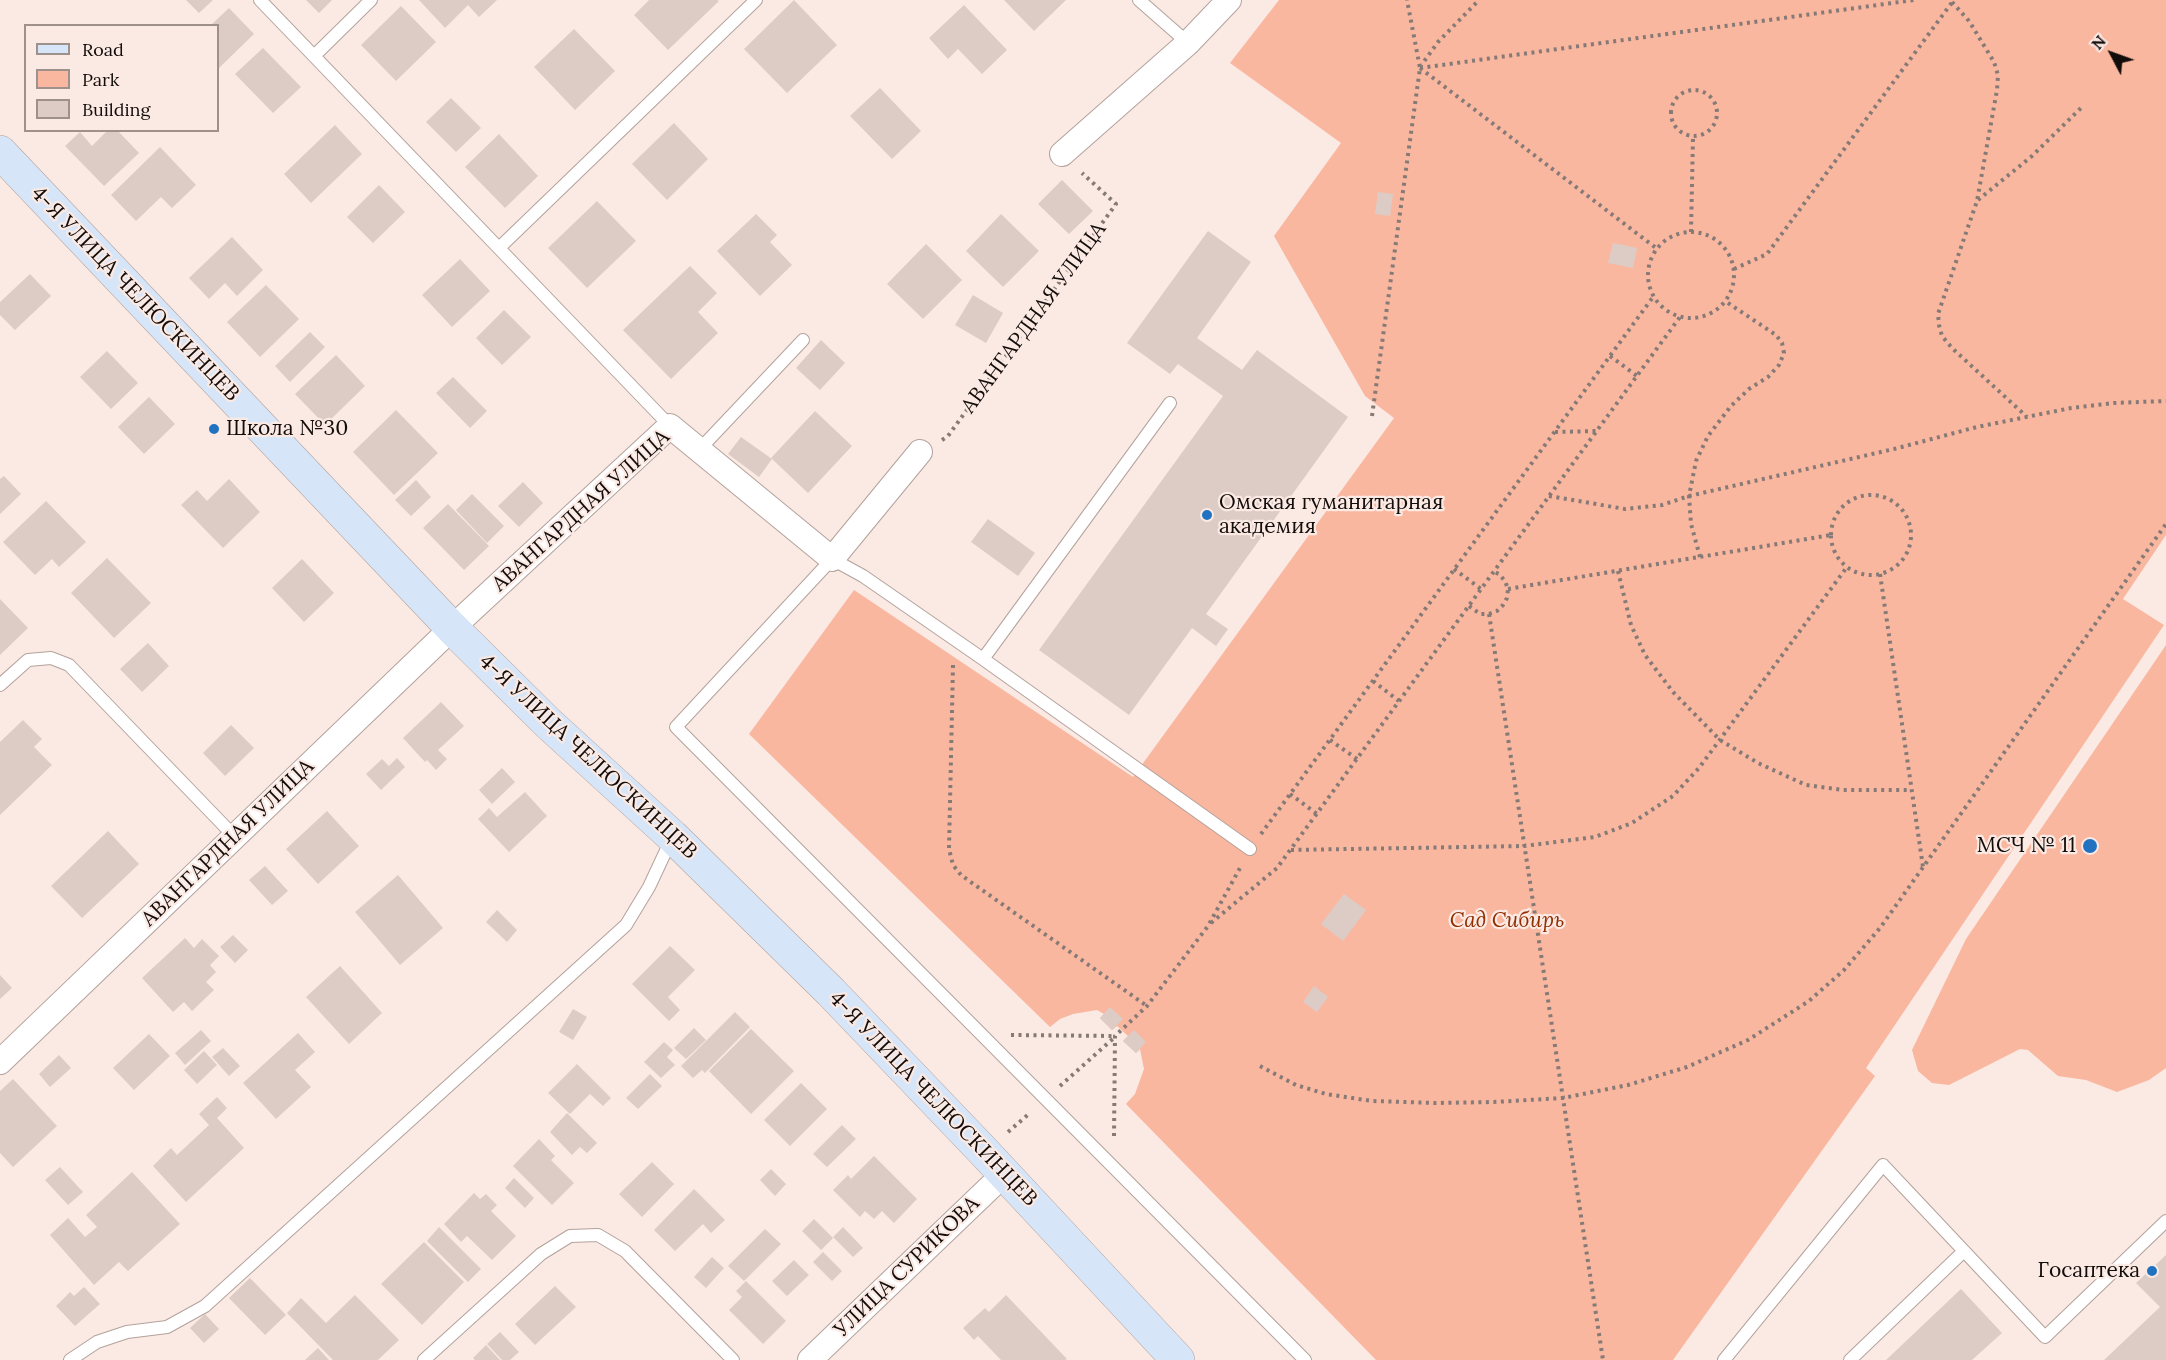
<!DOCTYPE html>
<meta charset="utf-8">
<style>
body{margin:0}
#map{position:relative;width:2166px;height:1360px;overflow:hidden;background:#fbe9e3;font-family:Lora,serif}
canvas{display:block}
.legend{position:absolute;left:24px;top:24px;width:195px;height:108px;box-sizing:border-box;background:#fbe9e3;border:2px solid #9e918c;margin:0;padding:8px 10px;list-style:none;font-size:18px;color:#120c0a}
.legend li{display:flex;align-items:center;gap:12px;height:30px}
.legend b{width:30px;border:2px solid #9e918c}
.north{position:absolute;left:2082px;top:24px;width:60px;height:60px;-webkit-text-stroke:4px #fbe9e3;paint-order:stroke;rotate:311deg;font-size:16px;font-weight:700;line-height:24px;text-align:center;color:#120c0a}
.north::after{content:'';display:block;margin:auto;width:21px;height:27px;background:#120c0a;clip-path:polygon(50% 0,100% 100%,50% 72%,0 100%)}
</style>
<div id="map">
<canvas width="2166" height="1360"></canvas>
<ul class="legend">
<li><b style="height:8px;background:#d6e6f8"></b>Road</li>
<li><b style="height:16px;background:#fab7a0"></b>Park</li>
<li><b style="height:16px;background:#ddccc6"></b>Building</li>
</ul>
<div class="north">N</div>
</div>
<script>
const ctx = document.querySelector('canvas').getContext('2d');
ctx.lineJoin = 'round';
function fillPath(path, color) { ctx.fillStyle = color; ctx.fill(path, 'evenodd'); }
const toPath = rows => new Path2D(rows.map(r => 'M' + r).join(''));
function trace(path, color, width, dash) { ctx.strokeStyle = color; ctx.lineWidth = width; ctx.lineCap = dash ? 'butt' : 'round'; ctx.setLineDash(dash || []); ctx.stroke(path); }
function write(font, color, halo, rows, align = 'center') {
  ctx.font = font + ' Lora,serif'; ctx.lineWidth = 4.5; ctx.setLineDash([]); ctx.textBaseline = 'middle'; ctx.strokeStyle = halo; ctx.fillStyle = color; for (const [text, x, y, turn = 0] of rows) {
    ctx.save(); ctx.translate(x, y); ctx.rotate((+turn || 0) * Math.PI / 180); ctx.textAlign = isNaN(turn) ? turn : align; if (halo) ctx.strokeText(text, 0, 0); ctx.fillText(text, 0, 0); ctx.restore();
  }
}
fillPath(toPath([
 [1279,0,2166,0,2166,535,2123,599,2164,625,1866,1068,1875,1076,1673,1360,1376,1360,1126,1104,1135,1094,1144,1069,1140,1049,1136,1053,1123,1041,1128,1036,1117,1026,1112,1030,1100,1018,1104,1014,1097,1010,1073,1014,1060,1019,1050,1027,749,734,854,590,1133,777,1394,418,1365,396,1274,236,1341,143,1230,63],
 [2166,645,2166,1068,2149,1080,2117,1092,2086,1080,2058,1076,2028,1050,2020,1049,1949,1085,1932,1083,1918,1071,1912,1050,1966,939]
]), '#fab7a0');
fillPath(toPath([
 [186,0,213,0,199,13],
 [306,0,332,0,319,13],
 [419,0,497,0,479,17,468,5,445,28],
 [649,0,717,0,719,1,668,50,634,15],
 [794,0,837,45,787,93,744,49],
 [1004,0,1066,0,1034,31],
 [964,5,1007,50,982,74,958,49,948,59,929,38],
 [401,6,436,42,396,81,361,45],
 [229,8,254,34,218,69,218,26,210,26],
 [574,29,615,71,575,110,534,67],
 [263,48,301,87,273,113,235,74],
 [880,88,921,131,892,159,850,116],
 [451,98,481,128,456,152,426,122],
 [674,123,708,159,667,200,632,164],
 [335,125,362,154,311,203,284,174],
 [108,130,117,130,139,153,104,186,65,146,80,132,92,146],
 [499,134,538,176,505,208,465,167],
 [160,147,196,185,172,208,161,197,136,221,111,195],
 [1062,180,1093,211,1069,234,1038,204],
 [379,185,405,212,373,243,347,217],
 [1378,192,1393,194,1390,216,1375,214],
 [597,201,636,241,587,288,548,248],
 [756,214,777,235,770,242,792,265,760,296,717,251],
 [1001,214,1039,251,1003,287,966,251],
 [1208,231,1251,262,1197,338,1242,370,1257,350,1348,417,1206,614,1228,629,1216,646,1192,628,1129,715,1039,650,1223,396,1178,364,1170,374,1127,343],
 [232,237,263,270,237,296,225,283,209,299,189,278],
 [1613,243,1637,248,1633,268,1608,263],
 [926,244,962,280,923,319,887,284],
 [460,259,490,291,452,327,422,295],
 [690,266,717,293,698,312,718,333,671,379,623,330],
 [30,274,51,296,15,330,0,315,0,302],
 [266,285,299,319,260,357,227,322],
 [973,295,1003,313,986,343,955,325],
 [504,310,531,337,502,365,476,338],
 [310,332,325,347,290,382,275,366],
 [821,340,845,363,820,390,796,368],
 [107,351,138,383,111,409,80,377],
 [336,355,365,386,325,425,295,394],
 [453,377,487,411,470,428,436,393],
 [149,397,175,424,144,454,118,427],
 [396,410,438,453,394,495,353,452],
 [815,411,852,446,808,493,771,458],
 [741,437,772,459,759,477,728,454],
 [4,476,21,494,0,514,0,479],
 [229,479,260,512,223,548,181,505,197,490,207,501],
 [416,480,431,497,411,516,395,500],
 [523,482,543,503,519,527,498,506],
 [472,494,504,526,487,543,456,510],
 [46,501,86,542,59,567,52,559,35,575,3,542],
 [448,504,489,546,464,570,423,528],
 [988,519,1035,553,1018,576,971,542],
 [107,558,151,603,114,638,71,593],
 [302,559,334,593,304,622,272,588],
 [0,599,28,628,0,655],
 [148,643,169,666,142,692,120,669],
 [441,702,464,726,438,750,447,759,436,770,427,760,425,762,403,738],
 [23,720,42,739,34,747,52,765,0,815,0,742],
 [231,725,254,748,225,776,203,753],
 [397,758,405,767,381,790,366,774,382,759,389,766],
 [502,768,515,782,492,804,479,790],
 [525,792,547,816,509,852,478,819,489,808,497,817],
 [327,811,359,846,318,884,286,849],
 [108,831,139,864,82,918,51,886],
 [265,866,288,891,272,905,249,880],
 [398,875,443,928,400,965,355,912],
 [1344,894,1366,910,1343,941,1321,924],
 [497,910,517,930,507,942,486,922],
 [233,935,248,950,235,963,220,947],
 [185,938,194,948,202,939,219,956,210,965,216,972,206,982,214,990,192,1011,184,1002,173,1012,142,978],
 [670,946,695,970,668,997,680,1010,669,1021,632,984],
 [340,966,382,1013,349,1044,306,997],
 [0,975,12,988,0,999],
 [1314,986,1328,997,1317,1012,1303,1002],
 [1110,1007,1123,1019,1112,1030,1100,1018],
 [573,1009,587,1017,573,1040,559,1032],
 [735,1012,750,1027,705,1073,702,1070,693,1078,681,1066],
 [694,1028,706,1040,686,1059,674,1048],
 [751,1029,794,1071,751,1114,709,1071],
 [201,1030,211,1041,185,1065,175,1053],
 [1134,1030,1146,1042,1136,1053,1123,1041],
 [298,1033,315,1052,295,1070,311,1087,276,1119,243,1083],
 [149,1034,170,1056,134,1090,113,1068],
 [664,1042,673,1050,667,1057,675,1065,661,1078,644,1062],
 [223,1048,240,1066,229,1076,212,1057],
 [204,1051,217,1065,197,1084,184,1070],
 [59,1055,71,1068,50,1087,39,1074],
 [577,1064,611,1098,603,1106,590,1094,570,1114,548,1093],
 [650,1074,662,1086,638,1109,626,1098],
 [13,1079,57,1126,13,1167,0,1153,0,1091],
 [801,1083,827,1109,790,1146,764,1120],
 [217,1097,227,1108,217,1118,244,1148,186,1202,153,1166,171,1148,177,1155,209,1125,199,1114],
 [567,1113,597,1143,587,1153,580,1147,572,1155,550,1132],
 [842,1125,856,1139,827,1167,813,1154],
 [539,1139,555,1156,551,1160,574,1183,552,1205,513,1166],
 [874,1156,917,1199,894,1223,882,1211,874,1219,865,1211,860,1217,833,1190,848,1175,851,1179],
 [652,1162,674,1184,642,1217,619,1194],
 [60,1167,83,1192,68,1205,45,1180],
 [771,1169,786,1184,775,1196,760,1180],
 [132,1172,180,1224,128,1271,119,1262,94,1285,50,1235,68,1218,85,1237,97,1227,86,1215],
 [514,1178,534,1198,525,1208,505,1188],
 [694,1189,725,1220,711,1233,703,1224,675,1251,654,1230],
 [474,1193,480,1199,486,1194,497,1205,491,1211,516,1236,492,1260,467,1236,461,1242,444,1224],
 [814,1219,833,1238,821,1250,802,1231],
 [439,1227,481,1269,468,1282,427,1241],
 [843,1227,863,1248,853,1257,833,1237],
 [765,1229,781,1244,744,1281,728,1266],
 [424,1242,464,1282,422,1325,381,1284],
 [823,1252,842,1271,832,1281,813,1262],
 [2166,1255,2166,1360,2104,1360,2160,1307,2136,1283],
 [712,1257,724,1268,706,1288,694,1277],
 [794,1260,809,1275,787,1296,772,1281],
 [250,1278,286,1315,265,1335,229,1298],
 [746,1281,786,1321,763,1344,729,1310,742,1297,736,1291],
 [555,1286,576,1307,535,1345,515,1324],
 [84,1287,100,1304,75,1326,56,1306,70,1292,74,1296],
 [1961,1289,2002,1333,1972,1360,1886,1360],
 [355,1295,399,1340,378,1360,333,1360,287,1313,301,1298,326,1323],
 [1006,1295,1067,1359,1065,1360,1001,1360,978,1336,974,1340,963,1328,985,1308,989,1312],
 [205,1314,219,1329,204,1343,190,1328],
 [500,1332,519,1352,510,1360,502,1360,487,1344],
 [486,1345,500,1360,475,1360,473,1358],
 [318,1348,329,1360,305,1360]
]), '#ddccc6');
const service = toPath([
 [260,0,670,426],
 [1139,0,1188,43],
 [314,56,371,0],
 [499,248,756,0],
 [1170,403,983,659,1250,849],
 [699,450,803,340],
 [983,659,863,576,832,559,676,727,1305,1360],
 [0,685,28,660,51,658,69,665,235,837],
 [70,1360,97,1342,127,1332,167,1327,205,1306,626,925,649,887,671,840],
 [424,1360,541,1254,570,1236,598,1235,625,1251,733,1360],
 [1724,1360,1883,1165,2045,1337,2166,1221],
 [1850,1360,1964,1251]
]);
const minor = toPath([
 [1062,154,1188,43,1229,0],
 [0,1062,452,628,670,426,832,559,920,452],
 [810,1360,1004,1174]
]);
const secondary = toPath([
 [0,152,452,628,548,723,672,836,831,992,985,1153,1178,1360]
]);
trace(service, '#b3a29c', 14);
trace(minor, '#b3a29c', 26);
trace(secondary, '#b3a29c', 34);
trace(toPath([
 [1952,2,1969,21,1994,62,1998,75,1997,90,1977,201,1938,314,1939,325,1942,336,1952,348,2027,417],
 [1420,67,1438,42,1479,0],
 [1420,68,1914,0],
 [1420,68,1656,248],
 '1671 113a23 23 0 1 1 46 0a23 23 0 1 1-46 0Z',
 [1978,200,2032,156,2083,106],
 '1648 275a43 43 0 1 1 86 0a43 43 0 1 1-86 0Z',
 [1691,232,1693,137],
 [1734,269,1767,254,1953,1],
 [1610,356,1637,376],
 [1372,416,1420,68,1407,0],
 [1555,432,1597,431],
 [942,440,948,436,1116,204,1082,173],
 '1831 535a40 40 0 1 1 80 0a40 40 0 1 1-80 0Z',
 [1549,496,1625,509,1662,505,1689,496,1894,449,1977,427,2071,408,2114,403,2166,401],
 [1700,557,1691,524,1689,496,1696,461,1708,436,1731,406,1749,389,1768,377,1779,365,1784,353,1782,343,1776,335,1725,301],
 [1454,569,1481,589],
 [1618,571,1631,625,1645,655,1673,692,1720,740,1758,763,1806,785,1843,790,1911,790],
 [1880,574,1923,867],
 [1508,589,1831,535],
 [1469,606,1480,614,1489,614,1497,611,1503,605,1507,598,1508,589,1505,581,1499,574,1494,572],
 [1489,614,1603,1360],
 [953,665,949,849,953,865,961,875,975,885,1147,1006],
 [1373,681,1399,701],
 [1330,740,1357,759],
 [1290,794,1317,814],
 [1261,834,1653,297],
 [1291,850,1524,846,1595,837,1632,823,1673,796,1699,768,1847,567],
 [1211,923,1277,868,1680,317],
 [1011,1035,1115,1036],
 [1260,1066,1296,1085,1326,1094,1372,1101,1436,1103,1494,1102,1563,1098,1628,1085,1687,1067,1748,1040,1809,1001,1844,970,1880,928,2166,524],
 [1060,1086,1115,1037],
 [1008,1132,1030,1113],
 [1114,1136,1115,1036,1147,1006,1208,926,1240,868]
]), '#867a76', 4, [3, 4.5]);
trace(service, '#fff', 12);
trace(minor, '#fff', 24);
trace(secondary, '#d6e6f8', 33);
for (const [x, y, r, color] of [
 [214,429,6,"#2173c1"],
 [1207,515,6,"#2173c1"],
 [2090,846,8,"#2173c1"],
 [2152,1271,6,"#2173c1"]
]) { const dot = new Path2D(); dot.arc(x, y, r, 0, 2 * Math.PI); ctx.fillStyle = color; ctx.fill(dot); trace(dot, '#fbe9e3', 2); }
write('21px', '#120c0a', '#fbe9e3', [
 ["4-Я УЛИЦА ЧЕЛЮСКИНЦЕВ",135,294,46],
 ["АВАНГАРДНАЯ УЛИЦА",1034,318,-54],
 ["АВАНГАРДНАЯ УЛИЦА",581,511,-42],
 ["4-Я УЛИЦА ЧЕЛЮСКИНЦЕВ",588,757,43],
 ["АВАНГАРДНАЯ УЛИЦА",228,843,-44],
 ["4-Я УЛИЦА ЧЕЛЮСКИНЦЕВ",933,1099,46],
 ["УЛИЦА СУРИКОВА",907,1267,-44]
]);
write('21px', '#120c0a', '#fbe9e3', [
 ["Школа №30",226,429],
 ["Омская гуманитарная",1219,503],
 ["академия",1219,527],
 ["МСЧ № 11",2076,846,"right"],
 ["Госаптека",2140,1271,"right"]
], 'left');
write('italic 21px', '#922e00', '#fbe9e3', [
 ["Сад Сибирь",1507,921]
]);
</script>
